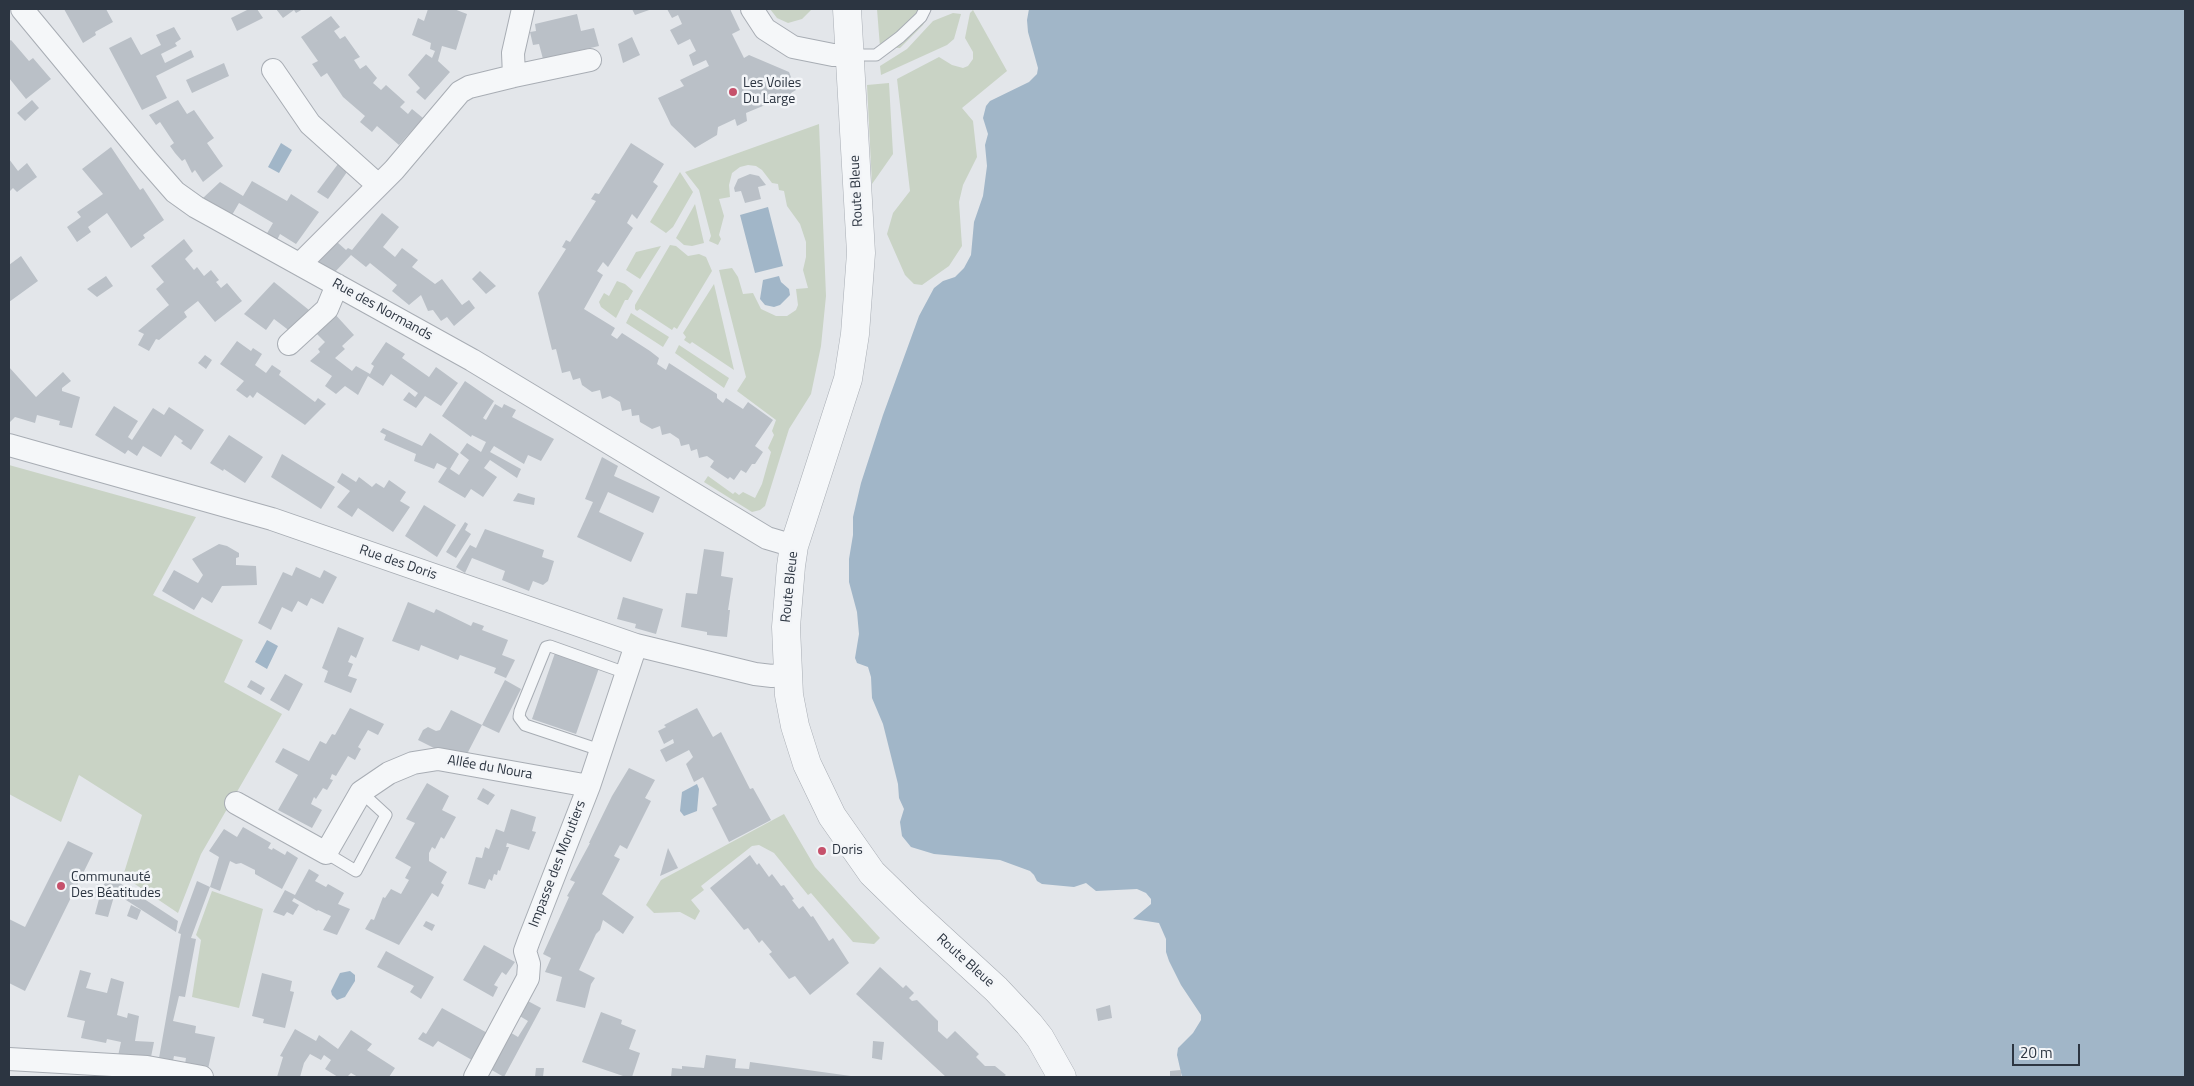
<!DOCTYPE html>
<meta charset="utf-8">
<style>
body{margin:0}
#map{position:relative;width:2194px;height:1086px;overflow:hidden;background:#e3e6ea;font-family:"Titillium Web",sans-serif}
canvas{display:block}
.frame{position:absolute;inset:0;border:10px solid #2c3541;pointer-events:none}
.scale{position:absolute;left:2012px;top:1044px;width:68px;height:22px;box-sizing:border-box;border:2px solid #2c3541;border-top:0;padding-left:6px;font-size:15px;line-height:18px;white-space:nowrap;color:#2c3541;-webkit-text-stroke:4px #f3f5f8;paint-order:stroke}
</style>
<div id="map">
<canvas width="2194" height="1086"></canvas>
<div class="frame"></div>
<div class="scale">20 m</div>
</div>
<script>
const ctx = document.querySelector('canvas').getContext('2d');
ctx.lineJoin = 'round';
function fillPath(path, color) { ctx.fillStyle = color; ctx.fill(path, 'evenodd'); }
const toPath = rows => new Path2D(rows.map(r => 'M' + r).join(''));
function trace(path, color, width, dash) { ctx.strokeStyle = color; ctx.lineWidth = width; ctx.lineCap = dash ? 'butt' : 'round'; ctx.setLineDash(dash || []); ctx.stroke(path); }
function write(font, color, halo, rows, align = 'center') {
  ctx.font = font + ' "Titillium Web",sans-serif'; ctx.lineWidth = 5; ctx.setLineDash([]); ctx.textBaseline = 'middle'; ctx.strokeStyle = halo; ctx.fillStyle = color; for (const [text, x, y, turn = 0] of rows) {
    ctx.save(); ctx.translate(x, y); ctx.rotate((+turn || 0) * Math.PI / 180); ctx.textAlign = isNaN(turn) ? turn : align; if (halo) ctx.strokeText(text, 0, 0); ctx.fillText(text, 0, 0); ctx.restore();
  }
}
fillPath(toPath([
 [770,9,812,9,802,19,788,23,777,18],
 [877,9,931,9,923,25,900,48,880,47],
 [973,10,1007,71,962,108,973,121,977,157,963,185,959,202,962,246,949,266,922,285,914,284,905,275,887,234,893,213,910,191,897,79,939,57,952,65,963,68,968,66,973,59,973,52,965,38,970,13],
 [953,13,961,14,954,39,947,45,881,75,880,66,907,49,933,21],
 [889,83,893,154,872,184,867,85],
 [819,124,826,296,821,346,811,394,789,429,765,506,760,510,752,512,704,482,708,476,733,494,735,492,739,495,743,492,755,498,762,484,771,452,768,448,774,435,772,431,776,420,737,391,746,377,719,270,732,268,738,277,743,294,753,293,761,309,776,316,787,316,796,310,798,305,796,289,808,288,803,270,806,257,806,242,800,224,787,206,784,191,779,190,778,184,772,183,762,170,756,166,748,165,740,167,732,173,729,185,730,197,719,199,724,216,719,235,721,239,718,245,709,241,711,236,699,190,685,172],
 [680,172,693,192,673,227,666,233,650,222],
 [695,204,704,243,692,246,684,245,676,238],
 [670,245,676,246,688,256,699,254,706,257,712,271,677,329,674,327,672,330,640,309,637,311,635,309,635,305],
 [661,246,640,279,626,270,636,252],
 [617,281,625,284,633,291,628,300,625,300,616,318,601,307,599,302,604,293,609,296],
 [714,284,734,370,692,342,690,344,684,340,686,337,683,333],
 [631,313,669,337,663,347,626,323],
 [679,345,729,378,724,388,675,353],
 [9,465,196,517,153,595,243,640,224,682,282,714,201,854,178,913,123,876,142,815,79,775,61,822,9,794],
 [784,814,815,867,880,938,874,944,853,942,811,893,808,895,774,853,759,845,752,846,701,886,704,890,691,900,700,911,695,920,680,912,654,913,646,905,661,880],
 [212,891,263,909,239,1008,192,997,201,940,196,935]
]), '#c9d3c5');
fillPath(toPath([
 [1029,9,2185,9,2185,1077,1182,1077,1177,1055,1178,1048,1193,1033,1201,1020,1201,1015,1181,985,1169,961,1166,952,1166,939,1159,923,1133,919,1151,904,1151,899,1146,893,1137,889,1096,891,1086,883,1074,887,1042,884,1037,881,1034,875,1030,871,1000,860,934,854,911,847,902,836,900,822,904,809,899,798,898,784,883,724,872,698,871,677,868,667,857,663,855,658,859,634,857,612,849,582,849,559,853,535,853,517,861,483,883,415,919,316,934,288,943,281,955,277,964,268,971,255,974,222,983,196,987,166,985,145,988,134,983,118,986,106,990,101,1029,82,1037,74,1038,68,1028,32,1027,20],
 [281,143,292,150,279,173,268,167],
 [768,207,783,266,755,273,740,215],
 [779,276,781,282,789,289,790,295,780,305,774,307,765,305,760,299,763,280],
 [267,640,278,646,267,669,255,662],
 [697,784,699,789,697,811,684,816,680,811,682,792],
 [350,971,355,975,355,981,345,997,337,1000,332,995,331,991,340,973]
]), '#a1b6c8');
fillPath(toPath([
 [64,9,106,9,113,22,95,32,96,35,83,43],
 [249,9,257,9,263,18,237,31,231,18],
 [276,9,303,9,296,13,294,10,283,18],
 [428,9,454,9,467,14,456,50,442,46,438,61,450,72,425,100,416,92,420,88,408,75,426,54,432,58,435,51,430,49,431,43,412,35,418,18,424,21],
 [632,9,652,9,635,15],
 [667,9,730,9,740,30,732,34,744,58,749,55,789,72,796,90,791,93,793,99,784,103,782,98,746,113,747,121,737,126,735,119,718,127,717,135,695,148,671,125,658,98,684,86,680,80,709,66,706,60,693,66,689,55,696,51,690,39,678,45,670,30,682,24,678,15,672,18],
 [577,14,581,31,594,28,599,46,543,59,539,44,533,45,530,32,536,31,535,24],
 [331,16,340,27,334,31,340,39,345,36,360,57,354,60,360,69,366,65,377,78,373,83,381,90,386,85,405,102,400,107,408,114,412,109,423,118,399,145,377,126,372,132,360,122,365,116,343,97,327,73,321,77,312,64,318,61,301,37],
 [174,27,181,39,175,43,177,46,161,54,165,63,191,50,194,57,156,76,167,98,142,110,109,48,131,37,141,55,161,45,156,35],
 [632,37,640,55,623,63,618,44],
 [11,40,29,61,33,58,51,79,26,99,9,78,9,41],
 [224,63,229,76,192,93,186,80],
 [32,100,39,108,25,121,17,113],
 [178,100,187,114,194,110,208,130,214,138,207,143,223,166,203,182,195,170,192,173,185,159,182,161,175,153,170,146,174,143,160,122,156,125,149,115],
 [631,143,664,164,653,182,658,186,637,219,632,214,627,223,633,228,608,267,603,262,597,271,603,275,584,309,615,328,611,335,617,339,622,333,650,351,659,358,657,364,666,370,669,363,717,394,717,398,723,403,726,398,743,409,748,402,773,420,755,446,763,452,755,464,752,464,746,473,741,470,734,480,730,477,728,479,710,467,714,461,707,456,699,458,697,449,691,451,689,444,681,446,679,439,670,433,662,435,660,426,652,429,640,422,639,415,632,416,631,409,622,411,620,402,610,396,602,399,600,390,592,392,582,385,580,378,573,380,570,371,562,373,556,349,552,350,538,293,566,249,562,247,566,240,570,242,596,201,591,199,595,193,599,194],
 [111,147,140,190,143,188,164,220,143,235,145,238,131,248,107,213,88,227,91,232,77,242,67,227,81,217,77,212,103,194,82,169],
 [9,159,18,171,27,163,37,177,17,192,13,188,9,192],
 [338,164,347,172,328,199,317,192],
 [750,174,759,176,766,185,758,187,761,199,745,203,741,191,735,192,734,188,738,179],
 [252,181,287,201,291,194,319,212,296,244,280,234,277,240,266,235,273,223,239,203,232,215,203,198,220,182,243,196],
 [382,213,399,227,383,247,395,257,402,248,418,260,412,267,435,284,442,279,462,305,469,300,475,308,454,326,447,317,441,321,433,310,428,311,421,295,409,305,392,291,397,285,370,263,366,267,351,255,334,273,315,262,337,242,346,250,348,248,352,250],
 [184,239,193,251,185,259,194,270,197,267,204,276,211,270,219,280,216,282,221,288,227,283,242,301,215,322,198,301,184,312,187,317,159,340,156,339,149,351,138,345,144,334,138,331,169,305,156,289,164,282,151,266],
 [21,256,38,281,9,302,9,265],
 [480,271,496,286,486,294,472,279],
 [106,276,113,286,97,297,87,289],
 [274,282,309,310,291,332,274,319,266,330,244,314],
 [333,312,354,335,342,346,345,349,335,358,352,371,356,366,370,374,374,366,371,364,386,342,405,354,402,358,429,377,436,367,458,383,441,406,425,396,416,408,403,400,409,392,415,397,418,393,391,374,383,386,368,376,358,395,345,386,336,394,325,386,332,376,310,361,320,352,318,349,325,342,313,330],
 [237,341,251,351,253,348,262,354,255,365,266,373,272,365,281,371,279,375,315,402,318,398,326,404,305,425,257,392,253,398,250,395,247,398,236,390,244,381,220,364],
 [205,355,212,360,206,369,198,363],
 [9,367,36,397,63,372,71,381,62,388,62,391,80,397,72,428,59,425,60,421,37,415,35,423,15,417,9,423],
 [465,381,494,401,483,418,486,420,495,404,502,408,504,404,516,410,512,417,554,439,541,461,528,455,524,464,494,446,490,452,521,469,517,478,490,460,484,468,497,477,483,497,471,489,465,498,438,482,447,468,437,463,434,469,414,461,416,454,384,440,386,435,380,432,383,428,422,446,430,433,459,454,450,469,459,475,469,460,460,453,467,443,481,452,486,442,472,435,471,437,442,416],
 [114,406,138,421,128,437,132,440,153,408,164,415,169,407,204,430,191,450,181,443,183,441,175,435,161,457,143,446,137,456,128,450,125,454,95,435],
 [229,435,263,457,245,483,224,469,223,471,210,463],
 [282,454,335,487,321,509,271,477],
 [602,457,618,466,614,476,660,497,653,513,608,492,599,512,644,533,631,562,577,537,593,502,585,499],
 [342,473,356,482,359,477,372,487,376,483,384,488,389,480,406,492,400,501,410,507,393,532,358,508,352,517,337,507,350,491,337,482],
 [518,493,535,498,534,505,513,501],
 [424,505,456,525,437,557,405,536],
 [465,522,468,524,465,530,471,534,456,558,446,552],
 [485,529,544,550,542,557,554,561,548,581,543,585,533,581,529,591,502,580,505,571,472,558,465,573,456,567,470,545,476,548],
 [219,544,227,546,239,553,239,557,236,558,236,565,256,566,257,585,222,586,212,603,202,597,194,610,162,591,174,570,198,583,203,575,192,559],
 [704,549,724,552,721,576,733,578,728,610,730,610,727,637,707,635,707,632,681,627,686,593,697,594],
 [296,567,320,578,324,570,337,577,323,604,311,598,307,606,298,601,292,612,282,607,271,630,258,623,283,572,292,576],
 [623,597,663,609,656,634,635,628,636,624,617,619],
 [408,602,434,613,436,609,471,626,473,622,484,626,482,630,508,640,502,655,515,660,506,678,494,673,496,668,460,655,458,660,421,645,419,651,392,641],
 [338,627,364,638,356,658,351,655,348,662,353,664,348,676,357,679,351,693,324,682,328,671,322,668],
 [555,653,599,668,576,734,532,719],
 [285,674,303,684,289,711,270,700],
 [251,680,265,688,261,695,247,687],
 [505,680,521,689,499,733,482,725],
 [350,708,384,724,378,735,368,730,358,747,361,749,355,760,348,756,336,776,332,774,330,779,333,780,327,790,323,788,316,799,314,797,311,804,322,810,312,828,278,810,298,775,275,762,283,748,309,761,320,741,326,744,332,734,335,735],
 [697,708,713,737,721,732,750,789,753,788,771,820,729,842,712,808,717,805,703,777,694,782,686,764,693,757,689,750,666,762,660,750,674,743,673,739,664,744,658,731,666,727,664,725],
 [451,710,482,725,466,756,438,750,418,740,423,730,428,727,436,731,440,730],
 [629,768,655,780,645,798,651,801,627,849,620,845,614,856,620,859,602,894,634,917,623,934,603,920,600,930,596,934,579,970,595,978,591,984,585,1008,556,1001,562,977,545,972,551,958,543,954,569,897,567,896,575,882,570,880,590,843,589,843,612,796],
 [427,783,449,796,442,810,456,817,444,839,441,837,435,849,432,847,429,853,429,861,447,872,441,883,444,885,438,897,432,893,399,945,365,929,371,919,374,920,383,897,385,898,391,889,401,894,409,880,405,878,411,867,395,858,415,823,406,819],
 [483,788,495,795,488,805,477,799],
 [511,809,536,817,532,831,536,832,529,850,507,843,506,847,509,847,500,871,498,870,497,875,494,874,492,881,489,879,485,889,468,884,476,857,482,858,485,847,489,849,496,829,504,832],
 [243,827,271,843,268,848,272,850,273,848,285,855,287,851,298,858,282,889,255,874,255,870,241,863,236,864,230,861,220,891,210,887,219,857,209,851,224,829,237,837],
 [68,841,93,853,25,991,9,983,9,919,25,927],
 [668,848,678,868,660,876],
 [750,855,757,865,759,863,769,877,772,874,781,886,784,885,794,899,792,900,799,909,803,906,811,917,813,916,829,941,833,938,849,963,810,995,795,976,789,979,769,954,772,952,762,940,759,943,748,928,744,930,710,888],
 [309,869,319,875,315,881,326,887,328,884,344,893,338,904,350,909,337,935,323,930,331,916,318,910,317,911,294,898,292,901,299,905,293,915,287,912,284,916,273,912,285,890,295,895],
 [109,876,178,921,176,932,115,893,108,917,95,914,99,899,93,897,97,884,103,886],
 [197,881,210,887,191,938,196,939,185,997,179,996,173,1021,196,1026,195,1033,215,1037,208,1069,185,1064,186,1058,174,1056,173,1061,159,1058,181,934,178,933],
 [131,905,141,910,137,920,127,916],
 [426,921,435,925,432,931,423,926],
 [484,945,515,962,506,975,502,972,494,985,498,987,493,997,463,980],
 [386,951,434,977,421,999,410,992,414,986,377,967],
 [880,967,903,988,906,985,914,993,909,998,912,1001,917,1000,938,1021,938,1031,947,1039,955,1031,979,1054,976,1057,985,1066,995,1066,1006,1075,1003,1077,946,1077,856,994],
 [80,970,91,973,86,988,107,993,111,978,124,982,117,1015,127,1018,128,1013,139,1016,135,1041,154,1042,151,1057,118,1056,121,1042,107,1039,106,1043,81,1038,85,1021,67,1017],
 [262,973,292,981,290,991,294,992,285,1028,263,1023,264,1019,252,1016],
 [526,1000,541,1008,504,1077,488,1068,508,1031,518,1037,528,1021,518,1015],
 [1110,1005,1112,1018,1098,1021,1096,1009],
 [442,1008,491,1035,472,1060,438,1041,433,1047,418,1039,423,1032,426,1034],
 [601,1012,622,1020,621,1024,636,1030,629,1049,640,1053,632,1077,626,1077,582,1062],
 [295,1029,316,1041,319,1035,338,1049,351,1030,372,1044,367,1050,395,1068,389,1077,358,1077,351,1073,347,1077,338,1077,325,1069,331,1060,324,1055,321,1060,310,1054,304,1063,300,1077,277,1077,283,1057,280,1056],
 [873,1041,884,1042,882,1060,872,1058],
 [706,1055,736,1059,735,1068,749,1069,750,1062,858,1077,671,1077,672,1068,682,1069,682,1066,704,1068],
 [536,1068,544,1068,543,1077,535,1077],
 [1181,1070,1181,1077,1170,1077,1170,1071]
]), '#bac0c7');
const service = toPath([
 [850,55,876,55,900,37,921,17,925,9],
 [600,750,525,725,519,717,520,711,546,647,550,646,626,673],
 [326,853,356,871,386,815,361,792]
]);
const minor = toPath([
 [22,9,147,160,175,192,196,207,472,360,767,538,794,546],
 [752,9,765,29,793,47,833,55,848,55],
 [273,70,310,124,378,185],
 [514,76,513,53,523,9],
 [300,264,394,170,460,92,469,87,514,76,590,60],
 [289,344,327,309,337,285],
 [9,445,272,519,636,645,755,674,772,676,788,674],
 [236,803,326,853,361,792,389,773,413,763,438,759,589,786],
 [9,1059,147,1067,202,1077],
 [475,1077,528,978,529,964,525,951,529,940,589,786,636,645]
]);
const tertiary = toPath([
 [847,9,861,253,855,334,848,379,794,546,791,566,786,627,789,695,795,726,807,764,832,816,872,873,911,911,996,989,1029,1024,1040,1038,1062,1077]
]);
trace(service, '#a8adb4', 13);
trace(minor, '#a8adb4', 24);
trace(tertiary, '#a8adb4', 29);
trace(service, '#f5f7f9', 11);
trace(minor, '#f5f7f9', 22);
trace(tertiary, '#f5f7f9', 28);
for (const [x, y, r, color] of [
 [733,92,5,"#c6516b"],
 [822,851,5,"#c6516b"],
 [61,886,5,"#c6516b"]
]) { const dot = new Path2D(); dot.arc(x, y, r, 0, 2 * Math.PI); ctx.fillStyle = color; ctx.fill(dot); trace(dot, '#f3f5f8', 2); }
write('14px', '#2c3541', '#f3f5f8', [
 ["Les Voiles",743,84],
 ["Du Large",743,100],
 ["Doris",832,851],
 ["Communauté",71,878],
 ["Des Béatitudes",71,894]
], 'left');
write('14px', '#2c3541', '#f3f5f8', [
 ["Route Bleue",857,191,-93],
 ["Rue des Normands",382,310,29],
 ["Rue des Doris",398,563,19],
 ["Route Bleue",790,587,-84],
 ["Allée du Noura",490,768,10],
 ["Impasse des Morutiers",558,864,-69],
 ["Route Bleue",965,961,42]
]);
</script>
